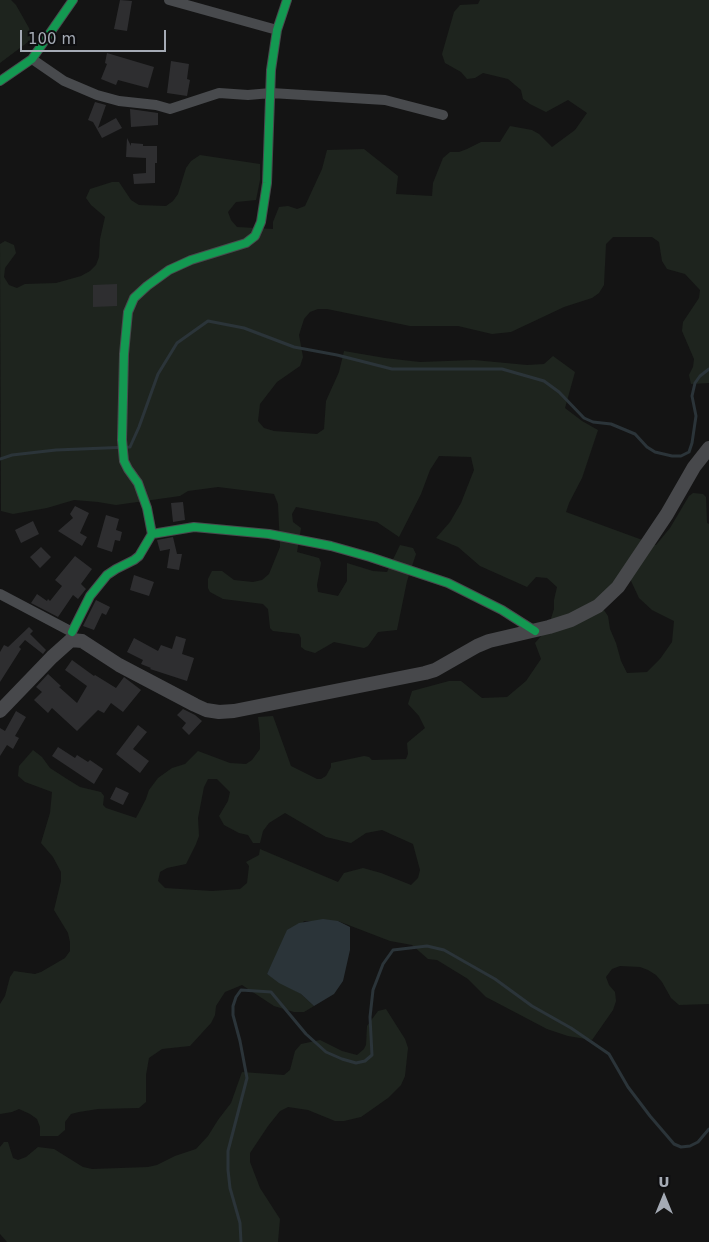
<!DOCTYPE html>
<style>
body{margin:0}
#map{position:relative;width:709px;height:1242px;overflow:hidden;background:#141414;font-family:"DejaVu Sans",sans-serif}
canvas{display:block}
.north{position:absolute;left:639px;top:1172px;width:50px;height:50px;-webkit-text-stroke:4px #0e0e10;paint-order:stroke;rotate:0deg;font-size:14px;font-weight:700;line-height:20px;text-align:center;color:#a5abb5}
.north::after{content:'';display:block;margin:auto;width:18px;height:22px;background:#a5abb5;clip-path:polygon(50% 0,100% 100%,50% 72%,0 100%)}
.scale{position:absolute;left:20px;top:30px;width:146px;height:22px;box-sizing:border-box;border:2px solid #a5abb5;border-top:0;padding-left:6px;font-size:15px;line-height:18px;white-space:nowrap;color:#a5abb5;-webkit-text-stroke:4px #0e0e10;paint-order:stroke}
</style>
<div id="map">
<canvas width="709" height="1242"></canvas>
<div class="north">U</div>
<div class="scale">100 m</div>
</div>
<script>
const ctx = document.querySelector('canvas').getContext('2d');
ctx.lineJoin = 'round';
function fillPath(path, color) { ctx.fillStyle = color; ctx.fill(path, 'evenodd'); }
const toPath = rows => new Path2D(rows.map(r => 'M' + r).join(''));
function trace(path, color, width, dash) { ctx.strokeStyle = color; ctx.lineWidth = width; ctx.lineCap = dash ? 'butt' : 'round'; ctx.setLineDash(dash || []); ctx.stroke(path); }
fillPath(toPath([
 [0,0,11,0,16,5,29,28,32,39,0,63],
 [480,0,709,0,709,383,691,384,689,375,693,367,694,359,682,331,683,322,699,298,700,290,685,274,667,269,662,261,659,242,652,237,613,237,606,244,604,285,599,293,592,298,564,307,511,332,492,334,458,326,410,326,327,309,318,309,310,312,304,319,299,335,303,357,300,366,277,382,260,404,258,421,264,428,274,431,317,434,324,429,326,401,339,372,344,351,385,358,420,362,474,360,527,365,544,364,553,356,575,372,565,408,582,421,598,430,582,478,569,503,566,512,656,545,670,528,689,496,693,493,703,494,706,497,707,523,709,524,709,1004,679,1005,671,998,662,982,656,975,648,970,640,967,620,966,612,969,606,977,609,985,615,992,616,1001,613,1010,592,1040,568,1036,547,1029,486,997,468,979,437,960,428,959,412,945,390,941,338,921,304,921,274,961,267,974,301,994,314,1006,304,1012,294,1012,274,1006,242,985,225,992,216,1006,215,1015,211,1023,190,1046,162,1049,149,1058,146,1075,146,1102,139,1108,98,1109,79,1112,71,1114,65,1122,65,1130,58,1136,40,1136,40,1127,37,1119,30,1114,19,1109,12,1112,0,1114,0,1004,5,996,10,977,14,971,35,974,41,972,65,958,70,951,70,942,68,933,54,910,61,881,61,872,53,857,41,843,50,813,52,792,25,782,18,776,19,766,33,750,42,757,50,768,67,779,80,787,101,792,104,796,103,805,106,808,136,818,146,799,149,790,158,778,172,768,185,764,198,751,230,763,246,764,252,760,260,749,260,734,258,717,273,716,291,766,317,779,321,779,326,776,331,767,331,763,364,756,369,757,372,760,406,759,408,754,407,743,425,728,419,716,408,704,412,691,449,681,461,681,482,698,507,697,526,681,541,659,535,643,548,628,554,609,554,600,557,587,547,578,536,577,527,587,480,566,458,547,436,538,450,522,461,503,474,470,471,457,439,456,430,470,421,494,399,537,377,522,296,507,292,514,293,522,301,528,297,552,319,558,321,563,317,585,318,592,338,596,347,581,347,563,373,571,387,572,400,545,413,548,416,554,407,581,397,630,378,632,368,646,364,648,334,642,315,653,305,650,301,647,301,638,299,634,273,631,270,628,268,609,263,604,223,599,210,592,208,588,208,579,212,571,222,571,234,580,253,582,262,580,269,574,280,547,278,504,274,494,218,487,188,491,180,496,116,505,98,502,74,500,47,508,13,514,1,511,0,244,5,241,14,245,16,253,5,268,4,277,9,285,17,288,25,284,56,283,81,276,90,271,96,265,99,257,100,239,105,217,91,205,86,198,90,189,112,182,119,182,131,200,139,205,166,206,173,201,178,194,186,168,191,161,200,155,260,164,260,180,256,200,236,202,228,212,231,220,237,227,273,229,273,222,279,207,288,206,297,209,305,206,322,169,327,150,364,149,398,176,396,194,432,196,433,183,443,158,450,152,459,152,467,149,481,142,500,142,510,126,532,130,539,134,552,147,575,130,587,113,568,100,546,112,530,104,523,99,521,90,508,79,483,73,475,78,467,79,461,72,445,63,442,54,454,12,460,5,478,4],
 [625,568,639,598,652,610,674,621,672,642,660,659,647,672,627,673,621,661,616,643,610,629,608,616,597,600,618,581],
 [208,779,217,779,230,792,228,801,219,816,224,825,239,833,248,835,253,843,260,843,263,831,269,823,285,813,326,837,351,843,366,833,382,830,413,844,420,870,418,878,411,885,381,873,363,868,344,873,338,882,260,849,259,855,246,862,249,866,247,883,240,889,212,891,165,888,158,881,160,872,167,868,186,864,196,844,199,836,198,818,204,787],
 [386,1009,405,1039,408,1048,405,1076,401,1085,388,1098,361,1117,344,1121,335,1121,308,1110,288,1107,280,1111,268,1126,250,1153,250,1162,260,1188,280,1219,278,1242,7,1242,0,1234,0,1147,4,1142,8,1142,13,1158,18,1160,26,1157,38,1147,54,1149,83,1167,92,1169,148,1167,157,1165,175,1156,196,1149,208,1136,218,1120,231,1103,242,1072,284,1075,290,1070,295,1051,301,1044,320,1040,342,1051,357,1055,364,1049,366,1045,367,1026,378,1011]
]), '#1e241e');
fillPath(toPath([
 [323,919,338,921,350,927,350,950,343,981,334,994,314,1006,301,994,279,983,267,974,287,930,299,923]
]), '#2b3439');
trace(toPath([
 [0,459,12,455,56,450,130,447,139,427,158,374,177,343,208,321,244,328,294,347,337,355,392,369,502,369,544,381,559,392,584,418,593,422,611,424,635,434,647,447,655,452,672,456,681,456,689,452,692,443,696,416,692,396,695,383,700,376,709,369],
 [241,1242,240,1223,230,1188,228,1170,228,1151,247,1078,240,1041,233,1015,233,1006,236,997,241,990,271,992,306,1034,326,1052,342,1059,356,1063,365,1061,372,1055,370,1017,373,990,383,964,393,950,427,946,444,950,495,979,532,1006,571,1028,609,1054,628,1087,650,1116,674,1144,681,1147,690,1146,698,1142,709,1129]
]), '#2b3439', 3);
fillPath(toPath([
 [120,0,132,1,127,31,114,29],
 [107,53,154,67,148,88,118,80,116,85,101,79,107,64,105,63],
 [171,61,189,64,187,79,190,80,187,96,167,93],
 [95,102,106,105,98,128,116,118,122,128,102,138,93,122,88,120],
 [130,109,158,113,158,125,131,127],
 [127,138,131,146,131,143,143,144,143,146,157,146,157,163,155,163,155,183,134,184,133,174,146,173,146,158,126,157],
 [117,284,117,306,93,307,93,285],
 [183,502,185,520,173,522,171,503],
 [75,506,89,513,80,533,87,537,82,546,58,531,73,518,70,514],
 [106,515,119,519,116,530,122,532,120,541,115,540,112,552,97,547],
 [33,521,39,534,21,543,15,530],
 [173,537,177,554,182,554,179,570,167,568,170,549,160,551,157,540],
 [41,547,51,557,40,568,30,557],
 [75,556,92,569,81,584,86,589,78,599,73,595,58,617,31,603,37,594,47,601,48,599,50,601,62,586,55,580],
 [134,575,154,582,149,596,130,590],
 [96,600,110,607,106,615,102,613,94,630,83,626],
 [29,627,33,631,30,634,46,650,43,654,25,640,19,647,21,649,0,682,0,652,4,645,8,647],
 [176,636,186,639,182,654,194,658,187,681,150,669,151,668,141,664,143,660,127,652,134,638,158,651,161,645,172,649],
 [72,660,94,676,95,675,116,688,124,677,141,690,123,712,111,703,104,713,98,710,77,731,52,708,48,713,34,700,42,692,36,687,48,674,61,686,59,687,77,703,87,686,65,670],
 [183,709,195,715,202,721,189,735,182,728,186,723,177,715],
 [16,711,26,717,15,736,19,738,13,749,7,745,0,756,0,728,5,731],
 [138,725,147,732,133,749,149,761,140,773,116,754],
 [58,747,75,758,77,755,88,762,90,760,103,769,94,784,52,756],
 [116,787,129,793,123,805,110,799]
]), '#2e2e30');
trace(toPath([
 [169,0,277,30],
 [32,59,64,81,97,95,119,101,156,105,170,109,219,93,248,95,271,93,385,100,443,115],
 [0,81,32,59,73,0],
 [152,534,147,508,138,483,128,469,124,461,122,440,124,354,128,312,134,298,147,286,169,270,191,260,246,243,255,236,261,222,267,183,271,70,277,30,287,0],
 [0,594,72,632,72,637],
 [72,632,90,596,107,575,116,569,134,560,139,556,152,534,194,527,269,534,331,546,370,557,448,583,502,610,535,631]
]), '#484a4d', 10);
trace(toPath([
 [0,711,52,657,71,640,82,641,119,665,195,705,206,710,219,712,234,711,425,673,435,670,477,646,489,641,549,627,571,620,598,606,618,587,667,514,694,467,709,448]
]), '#47484b', 14);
trace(toPath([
 [0,81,32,59,73,0],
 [152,534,147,508,138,483,128,469,124,461,122,440,124,354,128,312,134,298,147,286,169,270,191,260,246,243,255,236,261,222,267,183,271,70,277,30,287,0],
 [72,632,90,596,107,575,116,569,134,560,139,556,152,534,194,527,269,534,331,546,370,557,448,583,502,610,535,631]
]), '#139951', 8);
</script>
